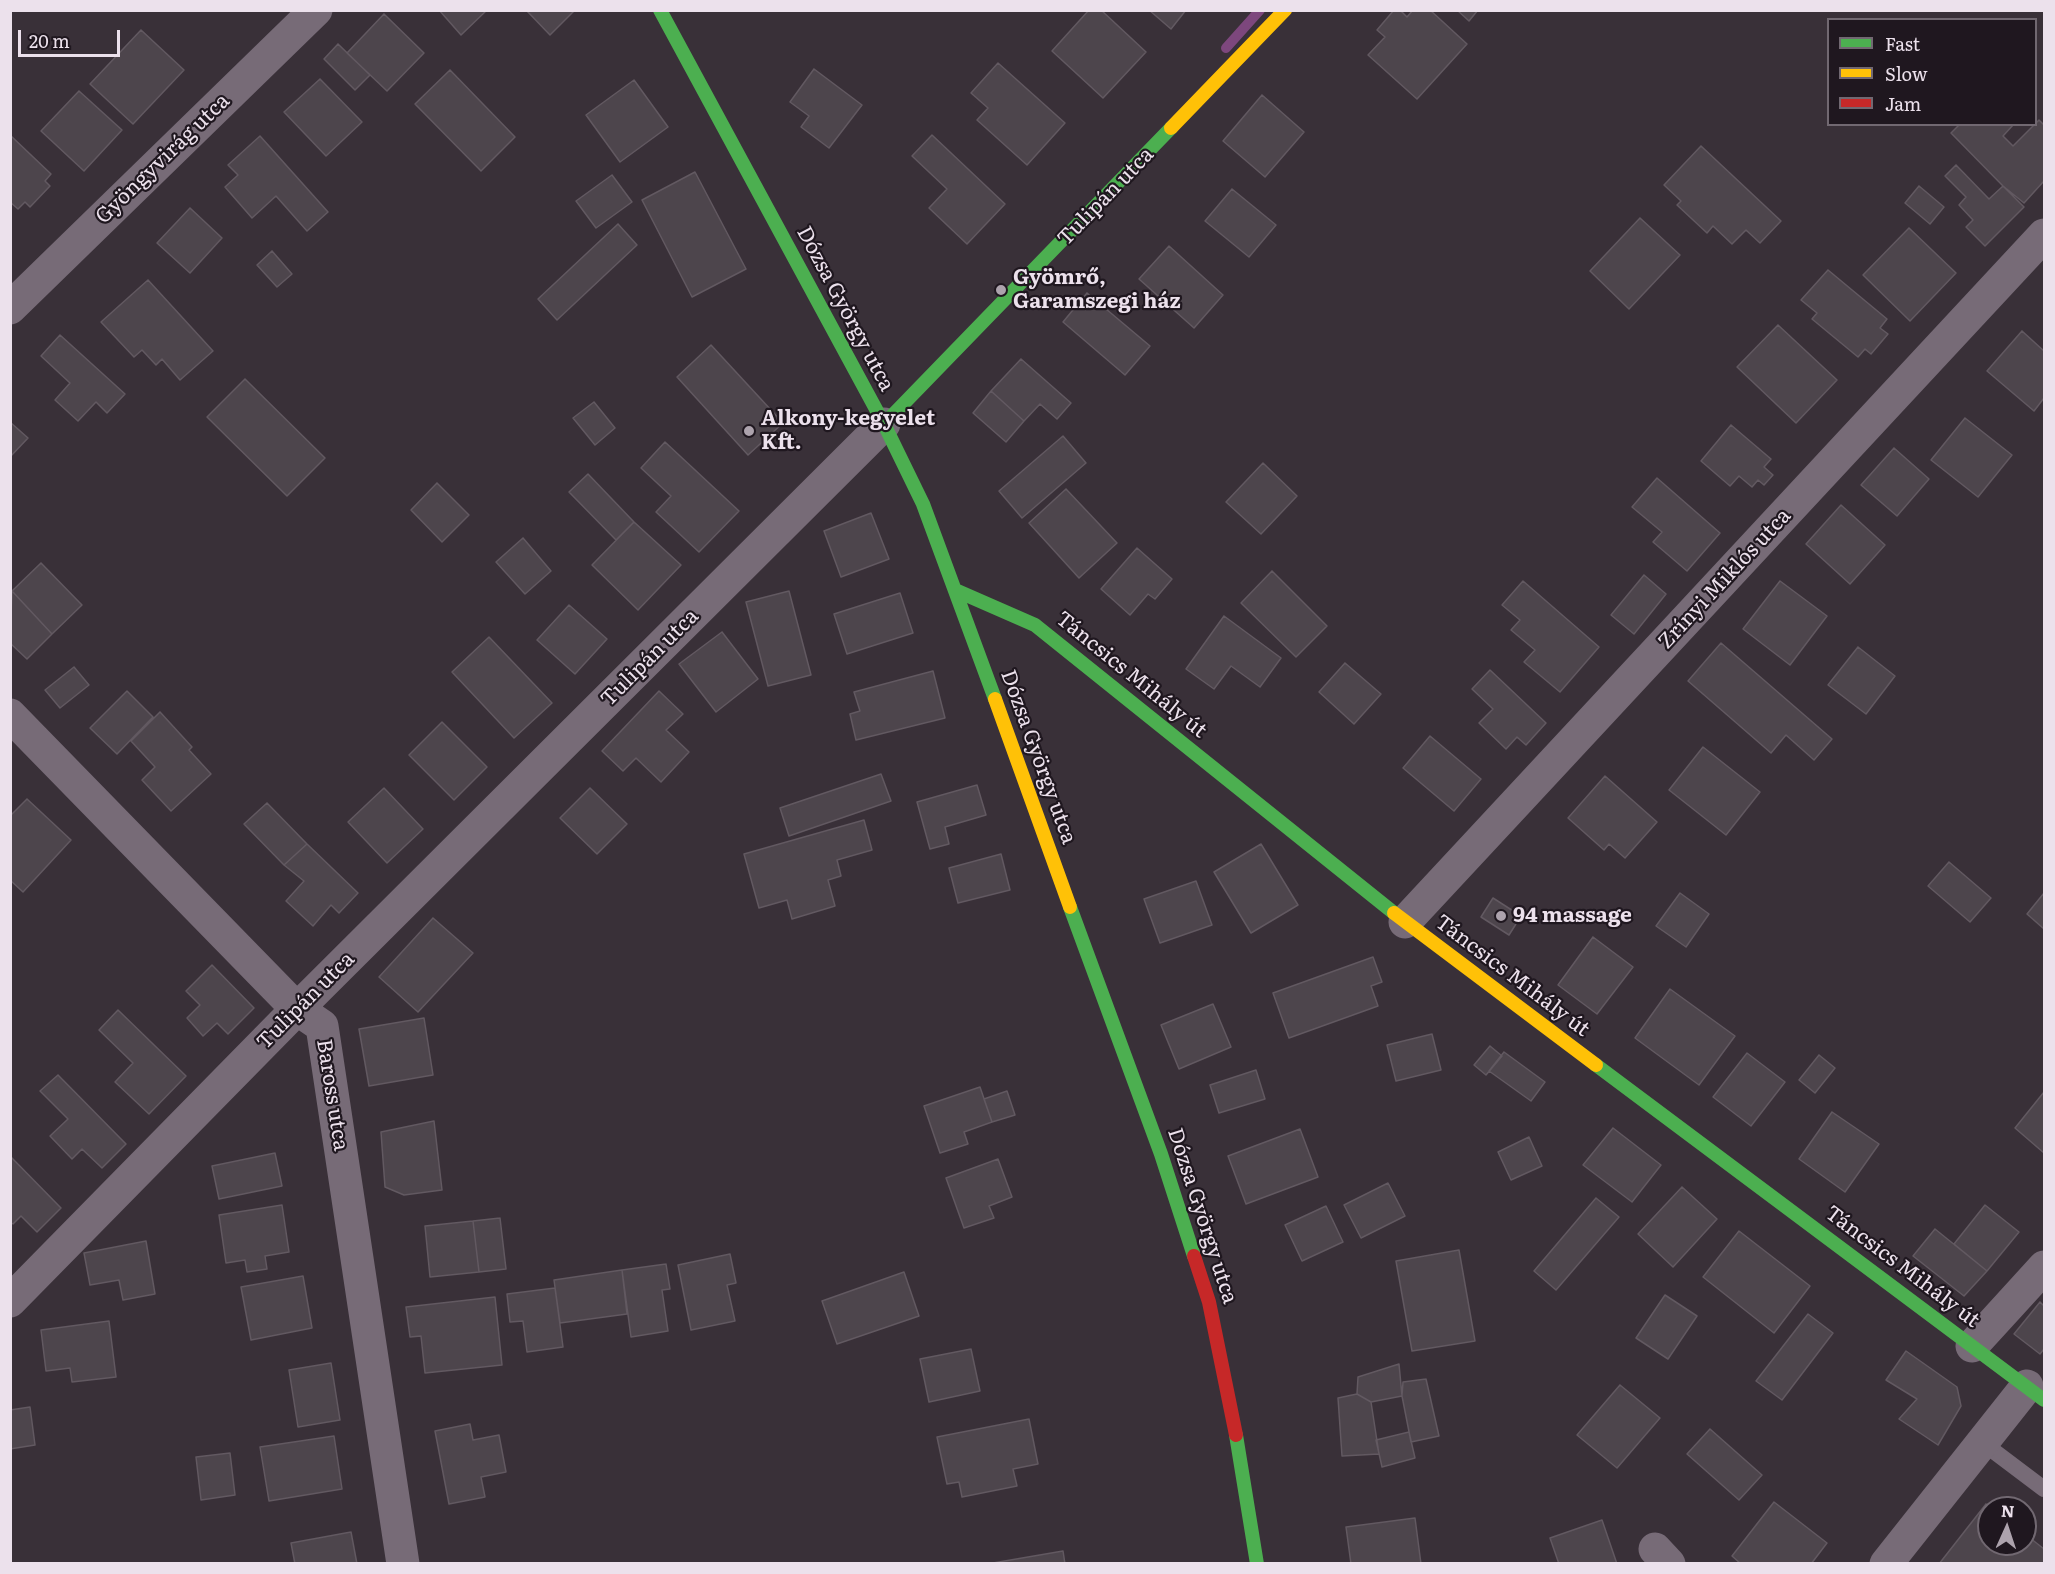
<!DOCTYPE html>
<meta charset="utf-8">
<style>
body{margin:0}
#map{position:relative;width:2055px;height:1574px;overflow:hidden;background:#393038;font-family:Literata,serif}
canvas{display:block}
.frame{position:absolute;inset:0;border:12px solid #ece1ec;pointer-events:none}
.legend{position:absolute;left:1827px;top:18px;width:210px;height:108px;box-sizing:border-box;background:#1f171f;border:2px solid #716871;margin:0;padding:8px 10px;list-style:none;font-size:18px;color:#ece1ec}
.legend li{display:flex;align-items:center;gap:12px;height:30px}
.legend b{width:30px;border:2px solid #716871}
.north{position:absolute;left:1977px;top:1496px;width:60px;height:60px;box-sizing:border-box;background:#1f171f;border:2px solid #716871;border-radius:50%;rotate:3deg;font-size:16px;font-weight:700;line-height:24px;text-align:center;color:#ece1ec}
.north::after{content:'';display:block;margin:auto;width:21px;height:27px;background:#ada3ad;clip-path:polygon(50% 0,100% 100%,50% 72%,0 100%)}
.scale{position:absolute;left:18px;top:30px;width:102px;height:27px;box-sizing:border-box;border:3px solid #ece1ec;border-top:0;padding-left:8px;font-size:18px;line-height:21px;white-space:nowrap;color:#ece1ec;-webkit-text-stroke:4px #1f171f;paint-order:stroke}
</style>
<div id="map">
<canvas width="2055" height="1574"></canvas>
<div class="frame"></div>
<ul class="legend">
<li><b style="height:8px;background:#4caf50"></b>Fast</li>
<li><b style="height:8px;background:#ffc107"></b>Slow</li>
<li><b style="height:8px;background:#c62828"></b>Jam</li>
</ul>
<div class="north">N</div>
<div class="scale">20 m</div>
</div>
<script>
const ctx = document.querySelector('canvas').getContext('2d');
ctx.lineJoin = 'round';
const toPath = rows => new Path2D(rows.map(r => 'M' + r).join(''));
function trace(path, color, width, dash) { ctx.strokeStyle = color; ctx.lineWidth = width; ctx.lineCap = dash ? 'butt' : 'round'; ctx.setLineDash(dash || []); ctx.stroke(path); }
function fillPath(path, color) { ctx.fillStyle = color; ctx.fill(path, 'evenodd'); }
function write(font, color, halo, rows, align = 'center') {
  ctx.font = font + ' Literata,serif'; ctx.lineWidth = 4.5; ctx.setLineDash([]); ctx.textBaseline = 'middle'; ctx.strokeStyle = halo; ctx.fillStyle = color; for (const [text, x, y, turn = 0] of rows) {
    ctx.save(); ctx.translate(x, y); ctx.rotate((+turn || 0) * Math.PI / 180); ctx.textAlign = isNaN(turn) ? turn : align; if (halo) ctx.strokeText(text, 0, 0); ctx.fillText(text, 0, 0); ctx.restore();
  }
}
trace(toPath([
 [1226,48,1260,10]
]), '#7d477d', 10);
const building = toPath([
 [439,10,487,10,461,35,439,10],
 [526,10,575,10,550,35,526,10],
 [1089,10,1101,10,1146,52,1103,98,1052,51,1089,10],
 [1149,10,1186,10,1171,29,1149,10],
 [1394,10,1400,10,1407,17,1413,10,1430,10,1467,44,1417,99,1368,55,1385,37,1377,30,1394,10],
 [1457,10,1478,10,1469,21,1457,10],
 [384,14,424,53,387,91,347,53,384,14],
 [141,30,184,70,133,124,90,84,141,30],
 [338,44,370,75,355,90,324,59,338,44],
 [998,63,1065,123,1027,165,977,120,988,108,971,93,998,63],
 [814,69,862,105,829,148,801,127,809,116,790,102,814,69],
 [450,70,515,137,481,171,415,104,450,70],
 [320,79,362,122,326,156,284,112,320,79],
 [634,80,668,127,620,162,586,115,634,80],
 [79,91,122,130,84,171,41,131,79,91],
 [1262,95,1304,132,1265,177,1223,141,1262,95],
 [2039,120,2044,125,2044,181,2024,203,2003,186,1951,133,1960,124,2014,124,2003,136,2013,146,2039,120],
 [10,135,51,174,45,181,50,186,30,207,25,202,18,209,10,202,10,135],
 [932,135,1005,204,967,244,929,208,947,189,912,156,932,135],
 [260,136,328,212,307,231,276,196,252,218,225,187,238,175,228,165,260,136],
 [1701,146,1781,221,1760,243,1746,230,1732,244,1713,226,1707,233,1677,205,1681,201,1664,185,1701,146],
 [1956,165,1989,199,2003,186,2024,207,1985,246,1966,227,1973,220,1959,205,1966,197,1945,176,1956,165],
 [695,172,746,269,692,297,642,200,695,172],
 [612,175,632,202,596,228,576,201,612,175],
 [1919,186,1944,207,1930,224,1905,203,1919,186],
 [1232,189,1276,225,1249,257,1205,221,1232,189],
 [190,208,222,238,190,273,157,243,190,208],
 [1640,218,1680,255,1629,309,1590,271,1640,218],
 [618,224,637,245,557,320,538,299,618,224],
 [1909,228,1956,273,1910,321,1863,275,1909,228],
 [1169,246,1223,295,1194,328,1139,279,1169,246],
 [272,251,292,274,277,287,257,265,272,251],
 [1828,270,1887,319,1880,328,1888,334,1871,354,1865,349,1858,357,1812,319,1817,313,1801,300,1828,270],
 [148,280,213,351,180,380,162,359,156,365,142,350,134,357,101,322,148,280],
 [1087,293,1150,346,1125,375,1063,322,1087,293],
 [1778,325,1837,380,1796,423,1737,367,1778,325],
 [2022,331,2044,351,2044,398,2034,411,1987,371,2022,331],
 [60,335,125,394,107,413,96,402,78,421,55,400,70,383,41,356,60,335],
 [711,345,783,423,748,455,677,377,711,345],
 [1021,359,1071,403,1057,419,1040,404,1024,421,991,391,1021,359],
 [245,379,325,458,287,496,207,417,245,379],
 [991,391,1024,421,1006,442,973,413,991,391],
 [594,402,615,428,595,445,573,418,594,402],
 [1965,418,2012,455,1978,497,1931,460,1965,418],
 [10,422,28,438,10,457,10,422],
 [1731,425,1771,459,1764,467,1773,475,1764,485,1758,480,1752,487,1739,476,1730,486,1701,461,1731,425],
 [1063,436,1086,463,1022,518,999,491,1063,436],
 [665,442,739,511,699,552,656,512,671,496,641,468,665,442],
 [1894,448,1929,479,1897,516,1861,485,1894,448],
 [1263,463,1297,496,1261,534,1226,502,1263,463],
 [588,474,634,522,616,540,569,492,588,474],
 [1657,478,1720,533,1687,571,1653,542,1662,532,1632,507,1657,478],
 [437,483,469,515,442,542,411,510,437,483],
 [1066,489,1117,543,1079,578,1029,523,1066,489],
 [1841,505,1885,545,1850,584,1806,544,1841,505],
 [871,513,889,559,841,577,824,531,871,513],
 [634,522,681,565,638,610,592,565,634,522],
 [523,538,551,571,525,594,496,562,523,538],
 [1137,548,1172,579,1155,599,1148,594,1130,615,1101,589,1137,548],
 [41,563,82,605,52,634,12,591,41,563],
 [1272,571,1327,626,1296,657,1241,603,1272,571],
 [1644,575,1666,594,1634,634,1611,615,1644,575],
 [1523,581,1599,647,1560,692,1524,662,1535,650,1511,630,1520,620,1502,605,1523,581],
 [1780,581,1827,616,1790,665,1743,629,1780,581],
 [12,591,52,634,27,659,10,643,12,591],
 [789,591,811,675,768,686,746,602,789,591],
 [900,593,913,633,847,654,834,614,900,593],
 [569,605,607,639,575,674,537,640,569,605],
 [1224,616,1281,658,1260,687,1231,666,1214,689,1186,669,1224,616],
 [722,632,758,679,716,712,679,664,722,632],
 [489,637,552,703,514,738,452,672,489,637],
 [1721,643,1832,739,1814,760,1786,735,1771,753,1688,681,1721,643],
 [1858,647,1895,676,1866,714,1828,685,1858,647],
 [1345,663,1381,694,1354,724,1319,692,1345,663],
 [74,667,89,685,60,708,45,690,74,667],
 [1490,670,1546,723,1526,745,1517,737,1506,749,1479,723,1493,709,1472,689,1490,670],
 [933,671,945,718,856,740,850,714,860,711,854,692,933,671],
 [127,691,153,717,117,754,90,728,127,691],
 [659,691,683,714,666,730,689,752,661,782,636,758,623,771,602,751,659,691],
 [160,712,192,747,189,750,211,774,171,811,142,780,155,767,131,741,160,712],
 [442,722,487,767,454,800,409,755,442,722],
 [1430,736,1481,779,1454,811,1403,768,1430,736],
 [1703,747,1760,792,1726,835,1669,790,1703,747],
 [881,774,891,801,789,836,780,808,881,774],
 [1605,776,1657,822,1625,858,1609,844,1604,850,1568,818,1605,776],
 [977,785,986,815,945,827,949,844,930,849,917,802,977,785],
 [384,788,423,829,387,863,348,822,384,788],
 [590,788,627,824,597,854,560,818,590,788],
 [27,799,71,840,23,892,10,880,10,816,27,799],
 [267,803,307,844,284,865,244,824,267,803],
 [864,820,872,850,837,860,841,876,828,880,835,906,792,919,787,900,759,908,744,854,864,820],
 [307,844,358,893,339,913,331,905,313,926,286,901,304,881,284,865,307,844],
 [1261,844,1298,905,1251,933,1214,872,1261,844],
 [1001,854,1010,890,958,903,949,868,1001,854],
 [1949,862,1991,898,1970,922,1928,886,1949,862],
 [1196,881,1212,925,1160,943,1144,899,1196,881],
 [1680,893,1709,914,1686,947,1656,926,1680,893],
 [2044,893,2044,929,2027,914,2044,893],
 [1493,898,1521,916,1509,935,1481,917,1493,898],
 [433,918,473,953,418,1012,379,977,433,918],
 [1593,937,1633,967,1597,1014,1558,985,1593,937],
 [1373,957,1382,982,1371,986,1378,1006,1289,1038,1273,993,1373,957],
 [212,965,254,1008,228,1034,217,1023,203,1036,187,1018,200,1005,186,991,212,965],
 [1670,989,1735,1036,1699,1085,1635,1038,1670,989],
 [1213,1004,1231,1047,1179,1069,1161,1025,1213,1004],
 [118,1010,186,1076,149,1114,115,1082,133,1063,99,1030,118,1010],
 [424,1018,433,1075,369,1086,359,1029,424,1018],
 [1432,1034,1441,1070,1396,1081,1387,1045,1432,1034],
 [1490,1046,1502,1056,1486,1075,1474,1065,1490,1046],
 [1504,1052,1545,1082,1531,1101,1489,1071,1504,1052],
 [1747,1053,1785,1082,1751,1126,1713,1097,1747,1053],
 [1819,1055,1835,1068,1815,1093,1799,1080,1819,1055],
 [1256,1070,1265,1099,1219,1113,1210,1085,1256,1070],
 [58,1075,126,1144,102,1168,82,1149,72,1159,50,1136,68,1119,40,1091,58,1075],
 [980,1087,992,1122,964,1132,968,1144,940,1153,924,1106,980,1087],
 [1007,1091,1015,1115,992,1122,984,1099,1007,1091],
 [2044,1092,2044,1153,2015,1128,2044,1092],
 [1832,1112,1879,1144,1845,1192,1799,1159,1832,1112],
 [434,1121,442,1190,404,1195,385,1187,381,1132,434,1121],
 [1613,1128,1661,1165,1632,1202,1583,1165,1613,1128],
 [1300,1129,1318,1177,1246,1204,1228,1156,1300,1129],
 [1529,1137,1542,1166,1511,1180,1498,1152,1529,1137],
 [275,1153,282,1186,219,1199,212,1166,275,1153],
 [10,1156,61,1208,37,1232,21,1216,13,1224,10,1222,10,1156],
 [998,1159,1012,1197,989,1206,994,1218,964,1228,946,1178,998,1159],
 [1388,1183,1405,1216,1361,1238,1344,1205,1388,1183],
 [1682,1187,1717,1219,1673,1267,1638,1234,1682,1187],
 [1596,1198,1619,1217,1556,1290,1534,1271,1596,1198],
 [282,1205,289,1252,265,1256,267,1269,247,1272,245,1260,226,1263,219,1215,282,1205],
 [1985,1205,2019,1232,1987,1271,1954,1244,1985,1205],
 [1326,1206,1343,1242,1302,1261,1285,1225,1326,1206],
 [500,1218,506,1269,479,1272,473,1221,500,1218],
 [473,1221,479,1272,430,1277,425,1226,473,1221],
 [1935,1229,1987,1271,1964,1296,1913,1256,1935,1229],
 [1739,1231,1810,1286,1774,1333,1703,1277,1739,1231],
 [146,1241,155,1294,123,1300,119,1280,90,1285,84,1253,146,1241],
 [1459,1250,1475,1341,1412,1351,1396,1261,1459,1250],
 [730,1254,736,1283,727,1285,735,1321,691,1330,678,1265,730,1254],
 [666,1264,670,1289,662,1290,668,1331,631,1337,622,1270,666,1264],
 [622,1270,627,1314,560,1323,554,1280,622,1270],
 [904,1272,919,1316,837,1344,822,1301,904,1272],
 [303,1276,312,1328,251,1340,241,1287,303,1276],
 [555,1288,563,1347,527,1352,523,1321,510,1322,507,1294,555,1288],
 [1665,1295,1697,1316,1668,1359,1636,1338,1665,1295],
 [495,1297,502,1365,425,1373,421,1336,410,1337,406,1307,495,1297],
 [2040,1302,2044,1306,2044,1349,2040,1354,2014,1334,2040,1302],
 [1808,1314,1833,1333,1782,1400,1756,1381,1808,1314],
 [109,1321,116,1377,72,1382,70,1368,46,1371,41,1330,109,1321],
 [971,1349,980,1391,929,1402,920,1359,971,1349],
 [1906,1351,1957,1387,1961,1406,1938,1445,1899,1419,1917,1399,1886,1380,1906,1351],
 [331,1363,340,1420,298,1427,289,1370,331,1363],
 [1399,1364,1402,1396,1371,1402,1357,1394,1358,1377,1399,1364],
 [1426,1379,1439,1436,1411,1442,1402,1396,1403,1382,1426,1379],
 [1620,1385,1660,1418,1617,1468,1577,1435,1620,1385],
 [1357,1394,1371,1402,1379,1454,1342,1456,1338,1398,1357,1394],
 [30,1407,35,1445,10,1449,10,1410,30,1407],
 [1029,1419,1038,1464,1013,1469,1017,1486,962,1497,959,1482,947,1484,937,1437,1029,1419],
 [470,1424,473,1440,499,1435,506,1472,481,1477,485,1497,449,1504,435,1431,470,1424],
 [1710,1429,1762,1475,1739,1500,1687,1454,1710,1429],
 [1409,1432,1415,1458,1382,1467,1376,1440,1409,1432],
 [334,1436,342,1489,269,1501,260,1447,334,1436],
 [230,1453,235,1495,201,1500,196,1457,230,1453],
 [1774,1502,1827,1543,1811,1564,1741,1564,1732,1556,1774,1502],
 [1986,1504,1991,1508,1989,1544,2025,1544,2025,1534,2044,1549,2044,1564,1939,1564,1986,1504],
 [1415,1518,1421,1564,1351,1564,1346,1527,1415,1518],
 [1602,1520,1617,1564,1559,1564,1550,1538,1602,1520],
 [351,1532,357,1564,295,1564,291,1543,351,1532],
 [1063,1551,1065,1564,993,1564,993,1563,1063,1551]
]);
fillPath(building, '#4d454c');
trace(building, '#625961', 1.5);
trace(toPath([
 [1983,1443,2044,1489]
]), '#776b77', 16);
trace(toPath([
 [10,308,316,10],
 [10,715,297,1009,322,1026,403,1564],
 [1405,922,2044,235],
 [10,1301,297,1009,884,424],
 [1972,1346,2044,1267],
 [1655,1549,1669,1564],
 [1886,1564,2027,1386]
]), '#776b77', 33);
trace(toPath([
 [660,10,884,424,923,504,995,699],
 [884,424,1171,128],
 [955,590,1035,625,1394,913],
 [1070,907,1161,1154,1194,1256],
 [1596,1065,2044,1400],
 [1236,1435,1257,1564]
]), '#4caf50', 14);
trace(toPath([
 [1171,128,1285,10],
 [995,699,1070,907],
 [1394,913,1596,1065]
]), '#ffc107', 14);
trace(toPath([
 [1194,1256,1209,1302,1236,1435]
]), '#c62828', 14);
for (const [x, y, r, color] of [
 [1001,290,6,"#ada3ad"],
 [749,431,6,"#ada3ad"],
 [1501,916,6,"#ada3ad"]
]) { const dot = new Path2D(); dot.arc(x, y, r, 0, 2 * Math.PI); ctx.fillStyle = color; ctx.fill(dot); trace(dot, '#1f171f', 2); }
write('21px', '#ece1ec', '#1f171f', [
 ["Gyöngyvirág utca",163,159,-44],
 ["Tulipán utca",1106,197,-46],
 ["Dózsa György utca",845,309,62],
 ["Zrínyi Miklós utca",1725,579,-47],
 ["Tulipán utca",650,658,-45],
 ["Táncsics Mihály út",1131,675,39],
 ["Dózsa György utca",1038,757,70],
 ["Táncsics Mihály út",1512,976,37],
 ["Tulipán utca",306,1001,-45],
 ["Baross utca",332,1095,81],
 ["Dózsa György utca",1202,1216,72],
 ["Táncsics Mihály út",1902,1267,37]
]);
write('bold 21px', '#ece1ec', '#1f171f', [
 ["Gyömrő,",1013,278],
 ["Garamszegi ház",1013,302],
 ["Alkony-kegyelet",761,419],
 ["Kft.",761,443],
 ["94 massage",1513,916]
], 'left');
</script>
